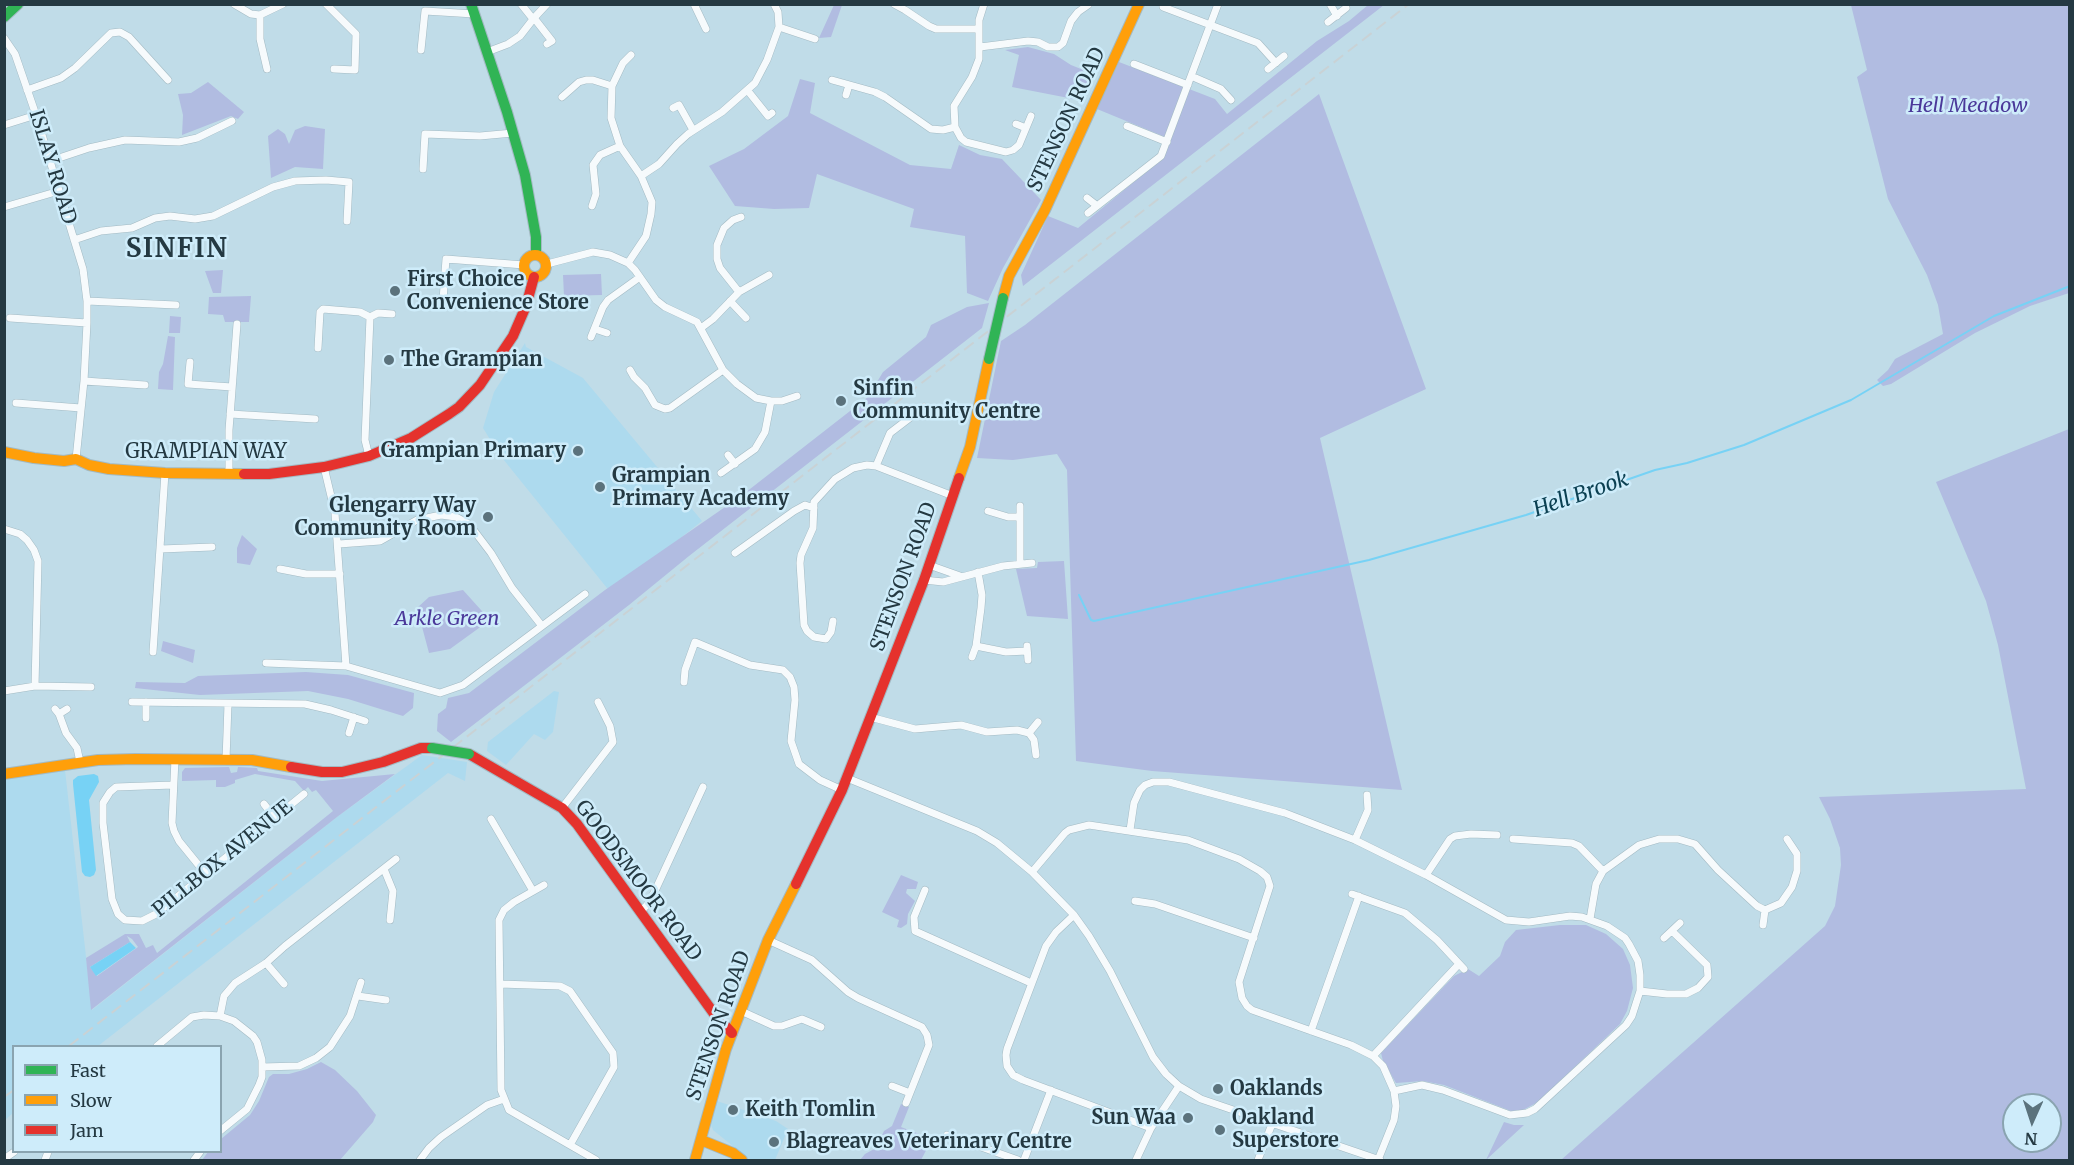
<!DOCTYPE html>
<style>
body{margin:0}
#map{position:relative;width:2074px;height:1165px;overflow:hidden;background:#c0dce8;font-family:Merriweather,serif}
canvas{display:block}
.frame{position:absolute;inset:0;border:6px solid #243942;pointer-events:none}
.legend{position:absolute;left:12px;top:1045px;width:210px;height:108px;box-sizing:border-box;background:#ceecfa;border:2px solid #8aa4b0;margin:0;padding:8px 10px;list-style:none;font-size:18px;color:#243942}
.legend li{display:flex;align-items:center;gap:12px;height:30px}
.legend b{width:30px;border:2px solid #8aa4b0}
.north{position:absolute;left:2002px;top:1093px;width:60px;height:60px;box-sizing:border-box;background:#ceecfa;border:2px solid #8aa4b0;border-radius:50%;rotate:183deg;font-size:16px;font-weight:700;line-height:24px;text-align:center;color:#243942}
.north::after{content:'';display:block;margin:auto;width:21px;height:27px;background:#5b727c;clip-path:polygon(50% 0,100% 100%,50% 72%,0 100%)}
</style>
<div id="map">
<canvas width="2074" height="1165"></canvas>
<div class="frame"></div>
<ul class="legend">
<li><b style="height:8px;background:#30b455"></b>Fast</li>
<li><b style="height:8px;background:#ff9f0a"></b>Slow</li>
<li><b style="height:8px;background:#e5322d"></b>Jam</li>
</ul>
<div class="north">N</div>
</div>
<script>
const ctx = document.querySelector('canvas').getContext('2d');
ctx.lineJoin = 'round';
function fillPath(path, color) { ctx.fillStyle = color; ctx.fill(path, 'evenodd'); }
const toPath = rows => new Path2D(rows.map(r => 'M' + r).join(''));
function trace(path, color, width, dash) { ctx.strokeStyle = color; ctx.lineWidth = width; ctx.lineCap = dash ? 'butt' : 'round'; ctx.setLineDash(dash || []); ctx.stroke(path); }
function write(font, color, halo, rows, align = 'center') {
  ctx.font = font + ' Merriweather,serif'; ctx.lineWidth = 5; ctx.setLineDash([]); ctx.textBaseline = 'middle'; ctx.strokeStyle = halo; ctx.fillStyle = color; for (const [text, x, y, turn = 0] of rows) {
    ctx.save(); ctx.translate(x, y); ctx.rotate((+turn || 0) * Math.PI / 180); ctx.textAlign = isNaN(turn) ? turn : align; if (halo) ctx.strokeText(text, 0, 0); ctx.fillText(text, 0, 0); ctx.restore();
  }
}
fillPath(toPath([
 [525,343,526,347,583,378,702,521,611,593,499,454,483,428,494,392],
 [554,691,559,692,553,732,545,740,534,734,506,765,487,751,488,742],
 [422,755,467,762,465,781,448,773,98,1046,14,1046,13,1113,5,1120,5,780,65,770,92,1010,337,817],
 [717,1101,776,1121,788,1129,775,1160,750,1160,713,1130,711,1125]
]), '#addaee');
fillPath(toPath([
 [834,5,842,5,831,37,819,38],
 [1368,5,1384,5,1023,286,1021,275,1048,216,1078,228,1163,158,1170,139,1097,109,1119,62,1215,99,1227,114,1317,41,1349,21],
 [1851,5,2069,5,2069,293,2030,306,1975,333,1891,384,1883,386,1877,380,1888,370,1895,359,1943,334,1938,305,1927,275,1888,199,1857,77,1867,70],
 [1028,47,1054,54,1071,65,1091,73,1079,100,1012,87,1019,55,1005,50],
 [800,79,815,83,810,113,910,165,951,169,959,145,980,155,1002,159,1041,200,1003,268,988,301,967,293,965,236,910,227,914,209,817,174,809,208,774,209,735,206,709,166,744,149,788,116],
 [208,82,244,112,238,119,231,116,182,135,183,115,178,94,191,93],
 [1319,94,1426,389,1320,438,1402,790,1152,771,1076,761,1067,470,1057,454,1013,460,977,458,1001,341,1025,325],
 [305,126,325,129,323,169,295,167,271,178,268,136,278,129,285,134,289,144,295,130],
 [223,270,221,293,213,293,205,271],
 [601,274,602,295,564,296,563,275],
 [251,296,249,322,225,322,223,315,208,314,209,297],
 [989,303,982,328,689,556,629,605,451,742,437,731,438,714,446,708,448,698,469,693,605,590,741,496,868,397,883,372,926,337,931,325,967,307],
 [170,316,181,317,180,333,169,333],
 [168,336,175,337,173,390,158,389,159,372,163,364],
 [2069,429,2069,1160,1561,1160,1825,926,1835,906,1841,865,1840,848,1830,819,1819,797,2026,789,1998,645,1986,601,1936,482],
 [2014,1105,2050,1105,2050,1141,2014,1141],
 [242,535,257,549,250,565,237,563,237,548],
 [1064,561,1068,619,1027,616,1016,569,1037,568,1038,562],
 [463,590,490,620,450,649,429,653,417,608,429,597],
 [163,641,195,650,193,663,161,651],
 [306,672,348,675,414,693,413,708,403,716,348,699,308,691,200,695,135,688,136,682,185,683,198,676],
 [229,767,231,773,237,772,238,767,257,768,258,771,322,781,395,774,337,817,91,1010,86,958,125,934,139,934,146,948,153,945,157,953,333,811,316,790,312,792,308,787,304,791,295,781,255,774,235,780,235,783,225,787,216,787,216,780,182,781,182,772,185,768],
 [127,936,132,939,138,947,97,976,90,967,130,942],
 [901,875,918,882,916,889,907,889,906,893,915,901,908,914,907,924,901,928,897,927,899,920,882,912],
 [1560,925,1586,925,1606,934,1623,949,1630,965,1633,988,1627,1011,1620,1024,1538,1102,1523,1110,1511,1111,1444,1085,1423,1081,1396,1083,1383,1061,1381,1053,1454,976,1468,969,1479,976,1500,956,1505,942,1516,930],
 [321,1062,335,1070,357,1091,376,1115,373,1122,340,1160,202,1160,208,1152,220,1152,221,1139,250,1115,259,1101,269,1077,273,1074,289,1074,307,1069],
 [901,1104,909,1107,901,1127,927,1137,931,1141,921,1160,860,1160,865,1154,876,1148,884,1131,892,1126],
 [1504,1122,1514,1125,1524,1125,1486,1160]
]), '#b1bce1');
fillPath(toPath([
 [94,774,98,776,99,782,89,800,96,870,94,875,90,877,85,876,82,872,73,784,73,780,78,776],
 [130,942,136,948,96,976,90,967]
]), '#77d2f5');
trace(toPath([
 [1079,595,1091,620,1094,621,1369,560,1526,515,1655,470,1687,463,1744,445,1851,400,1994,316,2070,286]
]), '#77d2f5', 2);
const street = toPath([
 [234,4,251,14,260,15,283,4],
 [326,4,356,34,355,70,334,69],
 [521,4,533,19],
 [694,4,706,29],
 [894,4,905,10,929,26,936,29,979,29],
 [984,4,979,20,979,59,972,77,954,106,955,127,961,138,966,142,1006,152,1013,150,1019,145,1031,116],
 [1163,4,1163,7,1258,43,1276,63],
 [1330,4,1337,16],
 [260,15,260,39,267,69],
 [534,18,552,41,547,44],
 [1328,22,1346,8],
 [779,27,815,39],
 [4,38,15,54,36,115,83,269,87,301,87,323,84,381,76,459],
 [980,47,1028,41,1038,42,1048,47,1058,47,1063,43,1071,21,1078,12,1088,5],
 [421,50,425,11,474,14],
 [487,52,508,44,520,36,534,18,547,4],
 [1134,64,1188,85],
 [1268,69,1284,56],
 [1191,76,1221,89,1231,100],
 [832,80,875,92,885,97,931,129,943,130,955,127],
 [27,90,61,78,75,68,111,33,120,32,129,37,168,80],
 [748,91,768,116,772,113],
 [846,95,849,85],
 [562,97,579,82,586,80,593,80,612,86],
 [673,108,679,105,693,130],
 [1016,124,1026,128],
 [4,125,36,115],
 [1127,126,1167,142],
 [50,161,89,148,125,140,179,142,197,138,232,121],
 [423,169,425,134,480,136,513,133],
 [641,176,659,164,677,144,688,134,722,112,755,83,767,60,779,27,778,12,774,4],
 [1087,198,1096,205],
 [592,206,596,194,593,165,600,155,620,146],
 [4,207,59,191],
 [1088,213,1161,156,1218,4],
 [74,240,101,231,132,228,155,218,170,216,195,219,213,216,273,187,295,181,326,180,349,182,347,221],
 [628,263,646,236,651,214,652,202,641,176,620,146,611,118,612,86,623,63,631,55],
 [547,264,593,252,610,255,628,263,635,270,656,300,665,307,697,322,723,370,737,384,756,398,771,401,782,401,797,396],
 [739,292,720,268,717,259,717,245,724,228,733,220,741,217],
 [443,300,446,259,524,265],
 [87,301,176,305],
 [730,301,746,318],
 [10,318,87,323],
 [701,328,713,319,739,292,769,275],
 [595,329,607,333],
 [591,337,603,307,608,300,640,277],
 [318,348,320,312,323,309,360,312,370,317,378,313,392,314],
 [190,362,188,384,232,387],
 [630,370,634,377,645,388,655,405,665,409,670,408,723,370],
 [84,381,145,385],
 [16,403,81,408],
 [230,414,315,419],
 [728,455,735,464],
 [369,456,365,440,370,317],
 [876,466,890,433,924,407],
 [324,467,335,513,346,666],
 [721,473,755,449,765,432,771,401],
 [229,474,229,430,237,324],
 [1020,506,1020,564],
 [988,511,1008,517,1020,517],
 [4,529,20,534,27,540,34,550,38,561,35,686],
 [339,544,380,541,417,520,441,515,456,517,469,524,491,553,512,588,542,626],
 [161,549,212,547],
 [735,553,794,511,805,505,814,508],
 [929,565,960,576],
 [280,569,306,574,340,574],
 [924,580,943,582,1003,566,1032,563],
 [833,621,831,632,826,639,814,637,807,631,804,625,800,563,801,555,813,528,814,502,835,479,853,468,867,465,876,466,953,496],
 [976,646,1006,652,1027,651],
 [1027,646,1028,660],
 [153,652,165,473],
 [972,657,976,646,981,608,982,595,978,572],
 [266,663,346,666,440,693,463,685,585,594],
 [684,682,685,670,695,642,750,665,783,670,790,677,794,687,795,700,791,741,799,764,820,780,842,790],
 [4,691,35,686,91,687],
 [132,702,305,704,331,710,365,721],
 [55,709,59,714,67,709],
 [59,714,66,733,77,748,80,762],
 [870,717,915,729,961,725,987,732,1017,730,1029,733],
 [146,718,146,702],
 [349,733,354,717],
 [1036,755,1034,740,1029,733,1038,722],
 [175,759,172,823,174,831,179,841,205,873],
 [226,760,228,704],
 [847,778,977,831,997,843,1032,872,1074,915,1089,936,1110,971,1153,1057,1166,1074,1179,1086,1201,1099,1380,1160],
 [173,785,116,787,110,792,103,803,103,823,112,899,118,914,125,920,142,921,156,914,304,794],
 [264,804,274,817],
 [562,808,613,742,610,726,598,702],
 [491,819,533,891],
 [1130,830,1134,803,1140,790,1145,785,1153,782,1169,782,1285,813,1355,840,1426,875,1506,920,1529,922,1570,916,1582,917,1607,926,1625,938,1629,944,1638,961,1640,975,1640,991,1632,1016,1626,1025,1535,1109,1527,1113,1510,1115,1443,1090,1422,1085,1394,1091],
 [1513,839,1572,843,1579,846,1603,871],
 [1355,840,1368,810,1367,795],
 [384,869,393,891,390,920],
 [1032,872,1065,833,1069,830,1089,825,1188,840,1239,859,1260,871,1267,877,1270,886,1239,982,1242,998,1247,1006,1252,1010,1351,1045,1373,1056,1383,1066,1394,1091,1396,1106,1394,1120,1378,1160],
 [1426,875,1450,839,1455,836,1471,834,1497,835],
 [544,885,514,902,504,910,499,920,501,1090,509,1110,596,1160],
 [925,890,914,917,915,931,1031,983],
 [1352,894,1405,913,1437,940,1464,969],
 [1135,901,1155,904,1254,938],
 [640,912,647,905,654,893,703,787],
 [1074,915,1056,932,1046,946,1007,1049,1006,1055,1007,1066,1013,1075,1023,1080,1151,1128],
 [1590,919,1596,884,1603,871,1639,845,1659,839,1678,839,1695,844,1718,870,1757,906,1765,910,1781,903,1792,887,1797,871,1797,854,1787,839],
 [1763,925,1765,910],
 [1664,938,1680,923],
 [768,940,812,960,848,992,858,998,922,1027,927,1035,929,1045,906,1103],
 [266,963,284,984],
 [500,984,560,986,570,991,613,1053,614,1067,570,1145],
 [1640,991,1667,994,1686,994,1698,988,1708,977,1707,965,1672,931],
 [358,996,386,1000],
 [741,1011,774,1026,782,1026,802,1019,821,1027],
 [220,1016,224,996,235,983,266,963,285,946,396,859],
 [1311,1031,1359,896],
 [157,1046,192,1017,204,1015,220,1016,234,1021,253,1036,257,1042,262,1060,262,1077,259,1085,247,1109,220,1131],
 [1373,1056,1458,965],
 [262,1067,299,1066,316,1058,330,1047,350,1016,361,982],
 [892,1086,910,1093],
 [947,1135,1018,1160],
 [4,1159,14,1152],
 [45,1160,48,1152],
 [194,1160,200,1152],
 [420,1160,429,1148,441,1137,487,1105,504,1099],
 [1024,1160,1051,1090],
 [1136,1160,1151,1128,1179,1086],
 [1258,1160,1272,1124]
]);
const fast = toPath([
 [471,4,507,112,525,175,536,237,536,254],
 [4,17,18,4]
]);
const slow = toPath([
 '524 266a11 11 0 1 1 22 0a11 11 0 1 1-22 0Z',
 [1003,298,1009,276,1045,210,1139,4],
 [4,452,34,458,64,461,76,459,89,465,109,469,165,473,244,474],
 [959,478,970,447,989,359],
 [4,774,98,760,135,759,252,760,291,767],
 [701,1140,733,1153,742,1160],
 [695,1160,726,1049,768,940,796,884]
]);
const jam = toPath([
 [244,474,269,474,324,467,369,456,411,438,449,414,459,407,480,385,513,336,526,306,534,277],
 [469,754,562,808,577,824,715,1015,732,1033],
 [291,767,322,772,342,772,383,762,421,748,432,748],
 [796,884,842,790,924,580,959,478]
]);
trace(street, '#a3bac3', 8);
trace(fast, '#a3bac3', 12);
trace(slow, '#a3bac3', 12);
trace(jam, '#a3bac3', 12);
trace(street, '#f6fafc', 7);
trace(fast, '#30b455', 10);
trace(slow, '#ff9f0a', 10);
trace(jam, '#e5322d', 10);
trace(toPath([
 [69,1046,1409,4],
 [4,1097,14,1090]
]), '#c9d2d5', 2, [12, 6]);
const fastBridge = toPath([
 [989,359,1003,298],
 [432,748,469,754]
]);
trace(fastBridge, '#a3bac3', 12, []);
trace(fastBridge, '#30b455', 10);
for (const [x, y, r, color] of [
 [395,291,6,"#5b727c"],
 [389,360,6,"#5b727c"],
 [841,401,6,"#5b727c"],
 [578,451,6,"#5b727c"],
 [600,487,6,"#5b727c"],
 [488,517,6,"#5b727c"],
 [1218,1089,6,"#5b727c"],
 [733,1110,6,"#5b727c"],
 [1188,1118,6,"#5b727c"],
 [1220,1130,6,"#5b727c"],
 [774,1142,6,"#5b727c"]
]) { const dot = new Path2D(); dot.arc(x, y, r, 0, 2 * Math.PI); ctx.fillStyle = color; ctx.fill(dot); trace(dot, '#ceecfa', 2); }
write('italic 20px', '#4b399a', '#ceecfa', [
 ["Hell Meadow",1968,106],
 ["Arkle Green",447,619]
]);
write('20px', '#243942', '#ceecfa', [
 ["STENSON ROAD",1067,120,-65],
 ["ISLAY ROAD",52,167,73],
 ["GRAMPIAN WAY",206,452],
 ["STENSON ROAD",904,577,-70],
 ["PILLBOX AVENUE",223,859,-39],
 ["GOODSMOOR ROAD",638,881,53],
 ["STENSON ROAD",719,1026,-71]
]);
write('bold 20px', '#243942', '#ceecfa', [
 ["First Choice",407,280],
 ["Convenience Store",407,303],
 ["The Grampian",401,360],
 ["Sinfin",853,389],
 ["Community Centre",853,412],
 ["Grampian Primary",566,451,"right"],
 ["Grampian",612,476],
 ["Primary Academy",612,499],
 ["Glengarry Way",476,506,"right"],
 ["Community Room",476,529,"right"],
 ["Oaklands",1230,1089],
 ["Keith Tomlin",745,1110],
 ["Sun Waa",1176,1118,"right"],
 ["Oakland",1232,1118],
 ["Superstore",1232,1141],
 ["Blagreaves Veterinary Centre",786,1142]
], 'left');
write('italic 21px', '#0b4052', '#ceecfa', [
 ["Hell Brook",1581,495,-19]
]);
ctx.letterSpacing = '1.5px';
write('bold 26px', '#243942', '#ceecfa', [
 ["SINFIN",177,250]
]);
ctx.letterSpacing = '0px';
</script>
